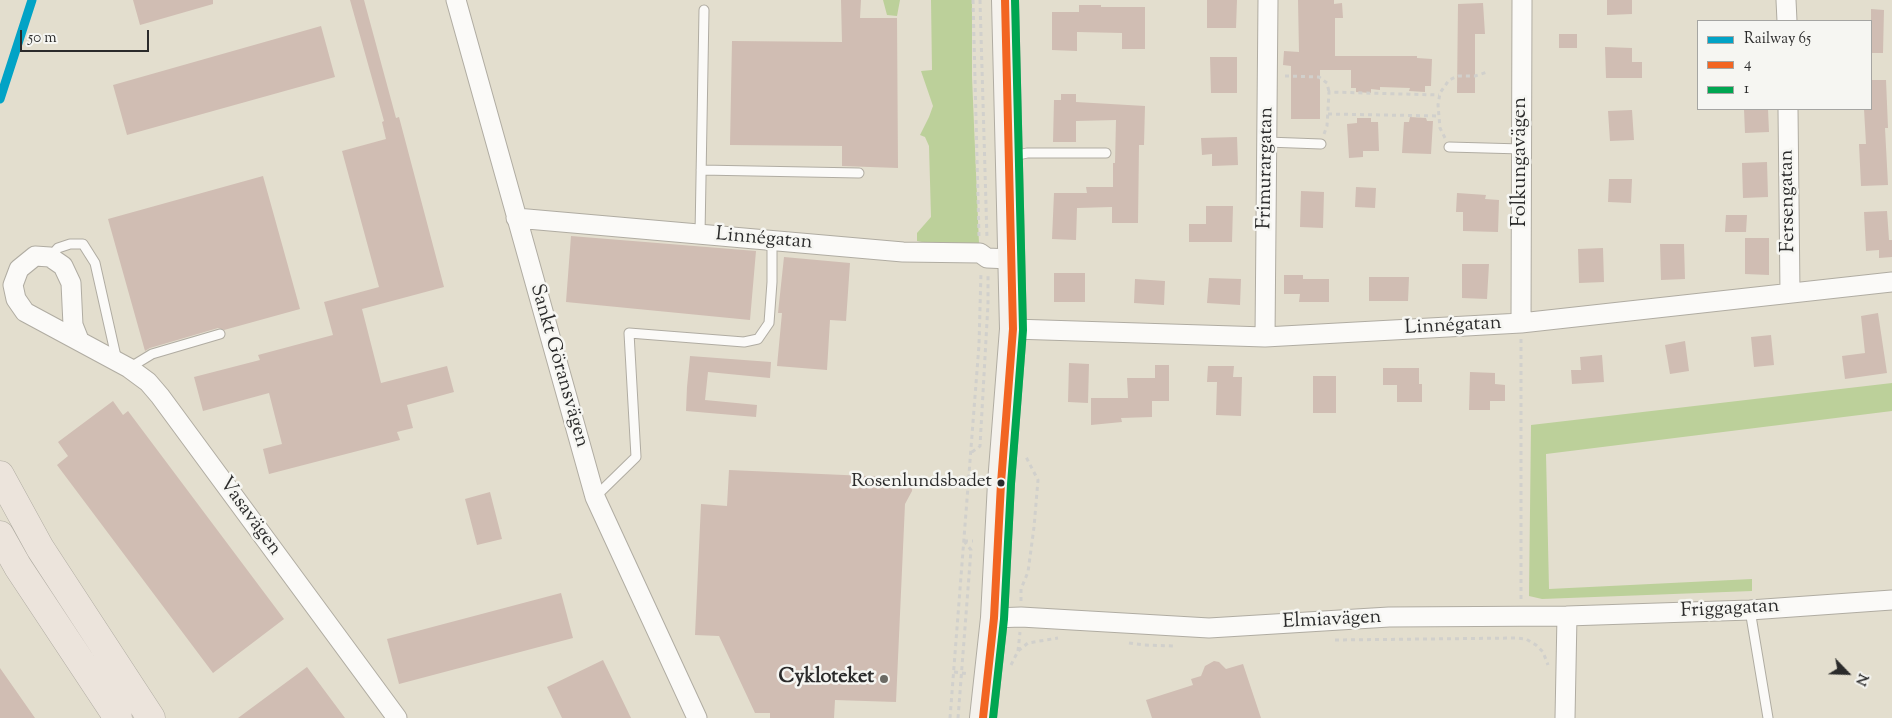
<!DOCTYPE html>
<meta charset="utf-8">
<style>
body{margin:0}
#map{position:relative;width:1892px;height:718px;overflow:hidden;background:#e3dece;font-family:"Sorts Mill Goudy",serif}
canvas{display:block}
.legend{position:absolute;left:1697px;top:20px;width:175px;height:90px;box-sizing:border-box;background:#f6f6f2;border:1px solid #a5a5a2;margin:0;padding:6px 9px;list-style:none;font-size:15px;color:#2b2b2b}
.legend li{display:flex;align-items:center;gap:10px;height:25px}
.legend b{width:25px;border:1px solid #a5a5a2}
.north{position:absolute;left:1822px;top:648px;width:50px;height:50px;-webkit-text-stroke:4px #f6f6f2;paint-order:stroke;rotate:114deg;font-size:14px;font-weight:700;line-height:20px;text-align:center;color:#2b2b2b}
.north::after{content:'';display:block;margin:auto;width:18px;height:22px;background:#2b2b2b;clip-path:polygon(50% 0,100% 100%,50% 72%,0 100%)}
.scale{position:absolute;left:20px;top:30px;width:129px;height:22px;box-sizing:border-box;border:2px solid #2b2b2b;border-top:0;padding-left:6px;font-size:15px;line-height:18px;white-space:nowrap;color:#2b2b2b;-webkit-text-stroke:4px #f6f6f2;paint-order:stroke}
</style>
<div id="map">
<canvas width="1892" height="718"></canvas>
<ul class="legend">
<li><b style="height:6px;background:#02a3c6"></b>Railway 65</li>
<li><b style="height:6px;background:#f26522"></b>4</li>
<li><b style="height:6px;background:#00a651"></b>1</li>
</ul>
<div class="north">N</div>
<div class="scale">50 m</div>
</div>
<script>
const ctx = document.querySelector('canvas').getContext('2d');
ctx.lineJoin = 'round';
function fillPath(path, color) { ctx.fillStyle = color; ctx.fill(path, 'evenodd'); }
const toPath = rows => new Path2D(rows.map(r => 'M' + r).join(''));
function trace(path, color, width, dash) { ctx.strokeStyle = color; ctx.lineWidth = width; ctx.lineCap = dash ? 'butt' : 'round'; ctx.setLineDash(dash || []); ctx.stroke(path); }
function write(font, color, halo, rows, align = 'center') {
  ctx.font = font + ' "Sorts Mill Goudy",serif'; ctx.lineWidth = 5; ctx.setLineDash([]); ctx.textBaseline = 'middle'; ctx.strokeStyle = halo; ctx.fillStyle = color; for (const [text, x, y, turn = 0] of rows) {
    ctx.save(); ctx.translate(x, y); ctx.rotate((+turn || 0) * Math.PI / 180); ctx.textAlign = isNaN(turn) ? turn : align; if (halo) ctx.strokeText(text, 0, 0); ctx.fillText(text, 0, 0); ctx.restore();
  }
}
fillPath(toPath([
 [883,0,900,0,897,16,887,15],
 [931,0,972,0,972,77,979,244,927,243,917,241,917,233,931,217,929,146,925,137,920,135,929,117,933,106,921,71,932,70],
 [1892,383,1892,411,1546,454,1549,589,1752,579,1752,591,1542,599,1529,596,1531,425]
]), '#bcd09a');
fillPath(toPath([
 [133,0,213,0,213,4,140,25],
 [350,0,364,0,396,118,399,117,444,287,362,309,381,383,447,366,454,392,407,405,413,428,397,432,400,440,269,474,263,449,282,444,269,393,203,411,194,377,260,360,258,355,333,335,324,302,379,287,342,151,386,139,382,122,384,121],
 [841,0,861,0,860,18,897,18,898,168,842,166,842,146,730,145,732,41,842,42],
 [1207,0,1237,0,1236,28,1207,28],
 [1298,0,1334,0,1334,4,1342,3,1343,18,1335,18,1335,56,1417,56,1417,58,1432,59,1431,86,1425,86,1425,92,1409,91,1410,88,1380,87,1380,90,1371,89,1371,93,1356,92,1356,88,1351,88,1351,70,1320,70,1320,119,1291,119,1291,66,1283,65,1284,51,1299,52],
 [1607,0,1632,0,1632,14,1607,15],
 [1483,3,1485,34,1475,34,1475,93,1457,93,1458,4],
 [1079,5,1101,5,1101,7,1145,7,1145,49,1122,49,1122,33,1077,32,1077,51,1052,50,1052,12,1079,12],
 [1871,9,1884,10,1883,53,1871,53],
 [321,26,335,77,127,135,113,85],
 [1559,34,1577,34,1577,48,1559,48],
 [1605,47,1632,48,1632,62,1642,62,1642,78,1606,78],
 [1210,57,1237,57,1237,93,1211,93],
 [1871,80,1886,80,1888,128,1885,128,1888,185,1861,186,1859,144,1866,144,1864,109,1871,109],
 [1061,94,1076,94,1076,102,1145,106,1144,145,1139,145,1138,223,1112,223,1112,207,1077,208,1076,240,1052,239,1054,193,1087,193,1086,187,1113,187,1113,163,1115,163,1116,120,1076,121,1076,142,1053,142,1054,100,1061,100],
 [1744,109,1768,109,1769,132,1745,133],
 [1632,110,1634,140,1610,141,1608,111],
 [1410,117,1426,118,1427,121,1433,121,1431,154,1402,153,1404,122,1409,122],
 [1357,118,1371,118,1371,122,1378,122,1379,151,1363,151,1363,157,1349,158,1347,124,1357,123],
 [1237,137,1238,165,1212,166,1212,154,1202,155,1201,138],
 [1767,162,1768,197,1743,198,1742,163],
 [263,176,300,309,224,330,218,328,150,348,145,351,108,219],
 [1609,179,1632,179,1631,203,1608,202],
 [1356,187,1376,188,1375,208,1355,207],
 [1301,191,1324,192,1323,228,1300,227],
 [1457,193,1486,195,1485,199,1499,200,1498,232,1463,231,1463,212,1456,212],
 [1206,206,1233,206,1232,242,1189,242,1189,224,1206,224],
 [1887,211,1889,240,1892,240,1892,257,1879,258,1879,250,1866,251,1864,212],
 [1726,215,1747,215,1746,232,1725,232],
 [571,236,756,251,750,320,566,302],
 [1745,238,1769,238,1769,275,1745,274],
 [1660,244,1684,244,1685,279,1661,280],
 [1603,248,1604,282,1579,283,1578,249],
 [784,257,850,263,846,321,830,320,827,370,777,366,782,313,778,313],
 [1462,264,1489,264,1487,299,1462,298],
 [1054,273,1085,273,1085,302,1054,302],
 [1284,275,1303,275,1303,279,1329,279,1329,302,1299,302,1300,294,1284,294],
 [1369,277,1409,277,1408,301,1369,301],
 [1209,278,1241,279,1240,305,1207,303],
 [1135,279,1165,281,1164,305,1134,303],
 [1878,313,1887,373,1845,379,1842,356,1865,353,1861,316],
 [1771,335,1774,365,1754,367,1751,337],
 [1685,341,1689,371,1670,374,1665,345],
 [1602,355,1604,382,1572,384,1571,370,1581,370,1580,357],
 [690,356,771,362,770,378,708,372,705,400,757,405,756,417,686,411,687,387],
 [1069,363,1089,364,1088,403,1068,402],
 [1155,365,1169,365,1169,401,1152,401,1152,417,1121,418,1122,422,1091,425,1091,398,1128,398,1127,378,1155,378],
 [1208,366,1234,366,1233,377,1242,377,1241,416,1216,415,1217,382,1207,382],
 [1383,368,1419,368,1419,384,1422,384,1422,402,1397,402,1397,385,1383,385],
 [1470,372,1495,373,1495,384,1505,385,1505,401,1490,401,1490,410,1469,410],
 [1313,376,1336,376,1336,413,1313,413],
 [113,401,123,415,128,411,284,619,213,673,57,465,68,456,58,442],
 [729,470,913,478,912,491,905,504,896,702,835,700,834,718,770,718,770,713,755,713,719,636,695,635,701,504,727,506],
 [490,492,502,539,477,545,465,499],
 [561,593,573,638,399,684,387,639],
 [603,660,631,718,562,718,547,687],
 [1214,661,1219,662,1226,669,1243,664,1261,718,1152,718,1146,700,1193,685,1191,679,1201,676,1205,666],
 [307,667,345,718,238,718],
 [0,668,35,718,0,718]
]), '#d0bdb3');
const lane = toPath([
 [1267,142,1321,144],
 [1449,147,1522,149],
 [1010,157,1027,153,1106,153],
 [701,170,859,173],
 [700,234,704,10],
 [50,257,58,248,70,244,83,244,95,263,117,361],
 [129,368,152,354,220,334],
 [595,497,636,457,629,333,744,342,758,339,769,323,772,282,772,241],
 [1750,610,1768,718]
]);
const street = toPath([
 [456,0,595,497,697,718],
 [1786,0,1787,21],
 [1788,109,1790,293],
 [516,218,903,252,980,253,987,258,1010,259],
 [1521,323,1522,0],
 [1013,329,1265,337,1521,323,1892,282],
 [1265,337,1268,0],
 [79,340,73,325,71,283,63,266,50,257,35,256,19,269,13,285,16,299,25,312,129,368,148,382,160,396,397,718],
 [1567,616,1750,610,1892,600],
 [994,618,1021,617,1209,628,1389,617,1567,616,1565,718]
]);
const secondary = toPath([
 [983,718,994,618,1001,483,1013,329,1005,0]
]);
const highway = toPath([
 [0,475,40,548,151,718],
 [0,535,18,567,118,718]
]);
trace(lane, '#b0aca2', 11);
trace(street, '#b0aca2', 21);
trace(secondary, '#b0aca2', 28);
trace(highway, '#b0aca2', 29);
trace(toPath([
 [973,0,979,236],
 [980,0,987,239],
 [1285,76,1319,77,1327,83,1329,92],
 [1328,114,1439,116],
 [1324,134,1327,126,1329,92,1439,95],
 [1445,138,1440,128,1438,105,1440,93,1449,80,1458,76,1475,76,1487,72],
 [1521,339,1521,600],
 [972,452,980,446,988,304,988,276],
 [964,541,973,541],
 [1021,601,1021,589,1028,572,1034,527,1038,480,1025,455],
 [1335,640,1516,638,1526,639,1536,645,1543,652,1548,665],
 [1129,643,1144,645,1175,646],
 [1018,651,1020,632],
 [1011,665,1018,651,1028,643,1058,638],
 [954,672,969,674],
 [950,718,979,345,981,272],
 [958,718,971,550,964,541]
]), '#d1d0cc', 3, [4, 4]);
trace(lane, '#fbfaf8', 9);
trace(street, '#fbfaf8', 19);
trace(secondary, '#f5f2ed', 26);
trace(highway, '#ece4dc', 28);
trace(toPath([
 [983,718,994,618,1001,483,1013,329,1005,0]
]), '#f26522', 8);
trace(toPath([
 [993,718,1004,619,1011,484,1023,330,1015,0]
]), '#00a651', 8);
trace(toPath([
 [0,99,32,0]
]), '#02a3c6', 9);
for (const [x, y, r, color] of [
 [1001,483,4.5,"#2b2b2b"],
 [884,679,5,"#6b6a64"]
]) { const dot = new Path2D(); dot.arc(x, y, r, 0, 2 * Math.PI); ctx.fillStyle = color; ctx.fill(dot); trace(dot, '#f6f6f2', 2); }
write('19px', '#2b2b2b', '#f6f6f2', [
 ["Rosenlundsbadet",992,483]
], 'right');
write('20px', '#2b2b2b', '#f6f6f2', [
 ["Folkungavägen",1522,162,-90],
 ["Frimurargatan",1267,168,-89],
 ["Fersengatan",1789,201,-91],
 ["Linnégatan",764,240,5],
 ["Linnégatan",1453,327,-3],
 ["Sankt Göransvägen",558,366,74],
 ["Vasavägen",249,517,54],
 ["Friggagatan",1730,610,-3],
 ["Elmiavägen",1332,621,-3]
]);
write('bold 20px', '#2b2b2b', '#f6f6f2', [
 ["Cykloteket",874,679]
], 'right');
</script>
